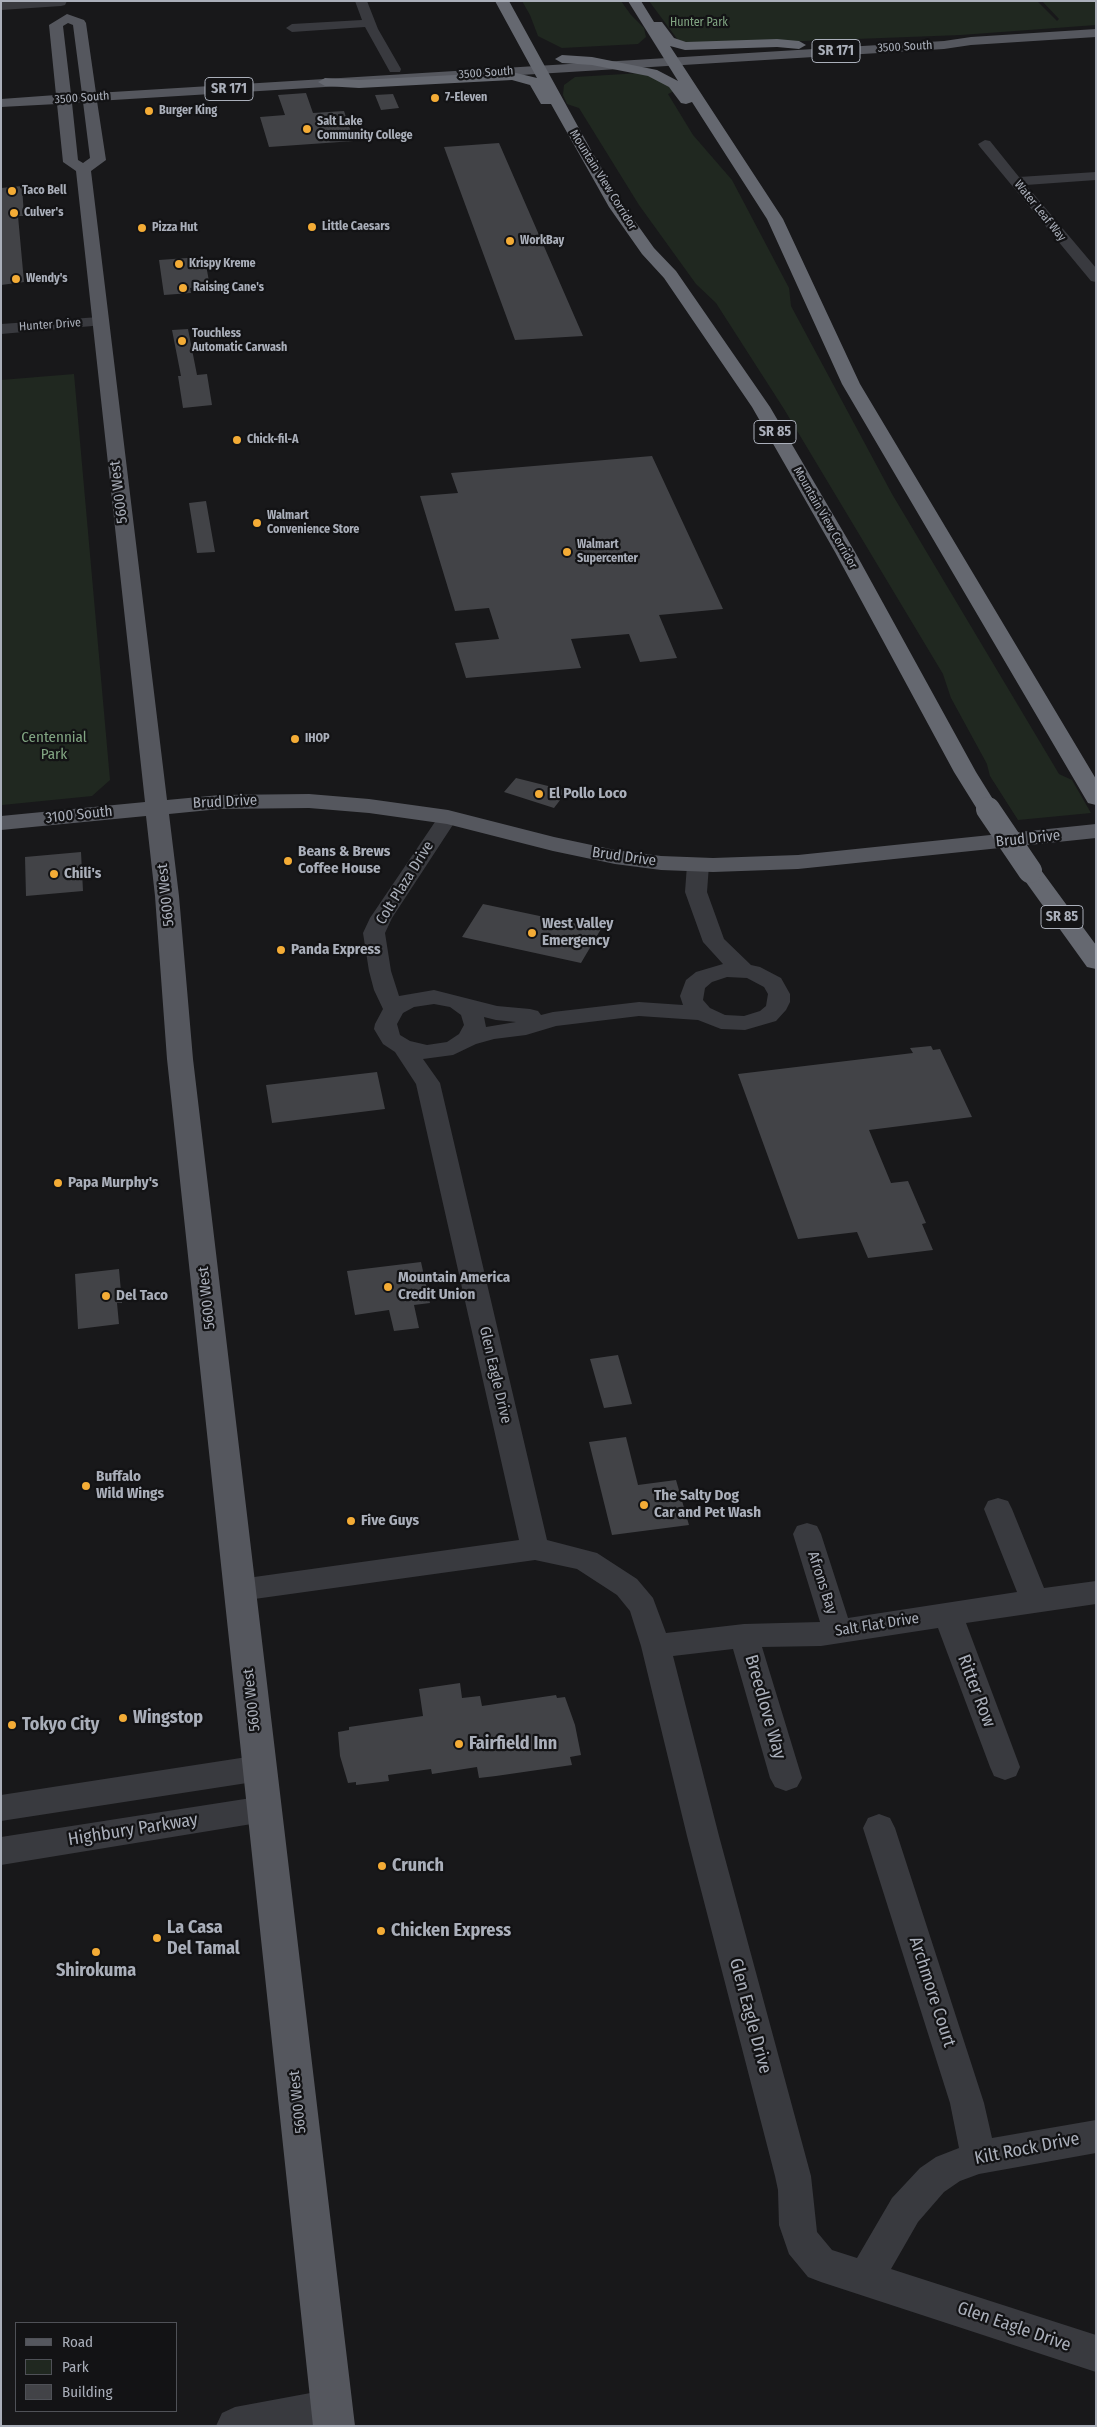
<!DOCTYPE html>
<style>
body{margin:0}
#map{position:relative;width:1097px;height:2427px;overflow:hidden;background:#18181a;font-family:"Fira Sans Condensed",sans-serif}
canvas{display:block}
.frame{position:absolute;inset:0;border:2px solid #aaafba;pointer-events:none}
.legend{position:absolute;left:15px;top:2322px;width:162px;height:90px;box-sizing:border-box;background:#131315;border:1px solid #4f5157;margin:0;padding:6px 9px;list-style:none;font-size:15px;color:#aaafba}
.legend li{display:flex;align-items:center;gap:10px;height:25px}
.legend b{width:25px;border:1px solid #4f5157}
</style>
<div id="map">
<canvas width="1097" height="2427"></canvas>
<div class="frame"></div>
<ul class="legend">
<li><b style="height:6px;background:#55575e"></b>Road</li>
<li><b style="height:14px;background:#202820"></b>Park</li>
<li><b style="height:14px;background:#424347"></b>Building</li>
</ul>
</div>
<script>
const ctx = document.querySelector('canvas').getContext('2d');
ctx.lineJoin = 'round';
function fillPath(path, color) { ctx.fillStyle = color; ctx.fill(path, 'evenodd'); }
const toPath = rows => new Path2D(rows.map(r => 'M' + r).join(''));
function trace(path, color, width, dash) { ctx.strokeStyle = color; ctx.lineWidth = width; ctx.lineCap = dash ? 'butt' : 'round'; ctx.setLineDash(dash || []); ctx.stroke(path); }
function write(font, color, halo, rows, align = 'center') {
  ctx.font = font + ' "Fira Sans Condensed",sans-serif'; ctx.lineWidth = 4.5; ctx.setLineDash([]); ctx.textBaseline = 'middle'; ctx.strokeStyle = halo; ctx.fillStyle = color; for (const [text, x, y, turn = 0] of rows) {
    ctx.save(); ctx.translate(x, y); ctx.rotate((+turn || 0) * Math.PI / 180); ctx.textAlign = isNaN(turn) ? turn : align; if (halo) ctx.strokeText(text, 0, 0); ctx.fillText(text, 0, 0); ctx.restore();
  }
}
fillPath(toPath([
 [522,1,621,1,631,15,644,28,646,37,638,44,562,48,538,36,530,15],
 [649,1,1037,1,1057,21,1059,19,1042,1,1096,1,1096,25,961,35,698,45,678,40],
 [641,73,662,81,674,91,668,94,693,135,732,180,789,288,791,306,892,494,1059,774,1072,780,1091,813,1018,820,990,776,987,764,951,698,943,674,784,409,716,303,696,284,639,205,579,108,567,104,563,95,564,85,575,77],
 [74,374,110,780,92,796,2,805,1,380]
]), '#202820');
fillPath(toPath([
 [306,93,313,113,344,111,354,141,269,147,260,117,285,115,278,95],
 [393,94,399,108,381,110,375,95],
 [499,143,583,336,515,340,444,147],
 [22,186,24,216,18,216,24,282,1,285,1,188],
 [187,258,205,259,210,287,190,288,191,293,164,295,159,260],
 [188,329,197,375,207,374,212,405,183,408,178,376,181,376,172,330],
 [652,456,723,609,659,615,677,658,640,662,629,634,571,639,581,668,466,678,455,643,499,639,489,608,455,611,420,496,458,493,451,473],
 [206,501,215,552,197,553,189,503],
 [516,778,548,786,567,791,554,808,504,792],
 [81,852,83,891,26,896,25,857],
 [483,904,601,929,581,963,462,937],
 [931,1046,933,1050,940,1049,972,1117,869,1130,891,1183,908,1181,926,1223,922,1224,933,1250,868,1258,857,1232,798,1239,738,1074,913,1053,910,1048],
 [377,1072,385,1109,272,1123,266,1085],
 [421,1262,430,1303,414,1305,419,1328,394,1331,389,1310,355,1315,347,1271],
 [119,1269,122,1303,117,1303,119,1324,78,1329,75,1274],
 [618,1355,632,1404,604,1408,590,1359],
 [626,1437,638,1485,676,1480,689,1525,612,1535,589,1442],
 [460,1683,462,1698,480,1696,482,1706,556,1695,557,1698,565,1697,575,1725,581,1755,570,1757,572,1765,496,1776,479,1778,477,1767,432,1774,431,1769,388,1775,389,1781,356,1785,356,1782,348,1783,340,1756,338,1732,349,1730,349,1727,423,1716,419,1689]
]), '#424347');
fillPath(toPath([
 [67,1,65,5,61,6,1,10,1,2,67,1],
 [355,1,367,1,378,29,401,69,400,72,390,72,365,27,292,32,286,28,292,24,362,20,355,1],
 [985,140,990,141,1019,177,1096,172,1096,180,1026,185,1096,268,1096,282,1091,281,980,147,978,144,985,140],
 [99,317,104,319,107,322,104,325,1,334,1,324,99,317],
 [448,811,455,813,458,817,392,918,385,933,391,971,399,996,434,990,497,1006,530,1009,538,1011,541,1015,553,1012,639,1002,683,1005,680,996,686,980,696,972,723,964,703,942,685,892,687,865,690,860,698,859,706,860,709,865,707,892,724,939,751,965,760,967,781,978,790,994,790,1002,786,1010,776,1021,745,1030,721,1029,698,1020,639,1016,556,1026,526,1035,494,1039,476,1044,453,1055,423,1059,440,1083,547,1540,597,1553,637,1579,653,1598,666,1633,744,1624,820,1622,793,1534,797,1526,807,1523,817,1526,821,1534,848,1618,1017,1592,984,1509,988,1501,998,1498,1008,1501,1012,1509,1044,1588,1096,1581,1096,1604,966,1623,1020,1767,1016,1776,1005,1780,994,1776,990,1767,938,1628,821,1646,762,1647,802,1778,797,1787,786,1791,775,1787,770,1778,733,1649,673,1656,719,1836,811,2176,817,2232,832,2250,857,2258,892,2198,920,2168,936,2157,959,2148,950,2103,863,1828,868,1818,879,1814,890,1818,895,1828,984,2103,992,2138,1096,2120,1096,2153,979,2174,960,2181,944,2192,918,2222,891,2269,1096,2335,1096,2372,821,2282,808,2277,789,2254,779,2225,778,2190,775,2176,687,1836,641,1646,630,1611,617,1595,577,1569,535,1560,240,1601,230,1598,225,1590,230,1582,240,1579,519,1540,416,1084,395,1052,383,1044,374,1029,375,1024,383,1009,374,990,369,971,363,933,370,918,441,813,448,811],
 [727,977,747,978,764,987,768,994,766,1006,760,1011,744,1016,725,1015,710,1008,703,1000,705,988,712,982,727,977],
 [434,1004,450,1007,461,1015,464,1025,459,1034,447,1042,427,1045,410,1041,400,1035,397,1024,403,1013,414,1007,434,1004],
 [484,1017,496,1020,516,1022,486,1027,484,1017],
 [260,1755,271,1759,275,1768,271,1777,260,1781,1,1821,1,1795,260,1755],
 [264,1796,275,1800,280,1809,275,1818,264,1822,1,1865,1,1837,264,1796],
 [332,2389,345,2395,351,2408,345,2421,335,2426,216,2426,222,2413,235,2407,332,2389]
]), '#393a3f');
fillPath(toPath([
 [67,14,84,20,86,23,96,93,944,41,971,37,1096,29,1096,37,971,45,944,49,97,101,106,160,91,171,167,800,220,795,309,794,369,799,448,810,554,837,615,850,661,856,713,858,798,855,1096,824,1096,838,798,869,713,872,661,870,615,864,553,851,447,824,369,813,309,808,220,809,169,814,179,896,193,1059,355,2426,313,2426,167,1059,155,896,146,816,1,830,1,816,145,802,76,171,63,162,57,104,1,107,1,99,56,95,49,25,67,14],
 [68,23,73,25,82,94,71,94,63,26,68,23],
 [83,102,90,158,83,163,78,160,72,103,83,102]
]), '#55575e');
fillPath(toPath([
 [495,1,509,1,592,152,624,206,654,248,676,271,770,407,855,552,976,772,999,809,996,814,988,816,980,814,977,809,954,772,835,552,752,407,664,278,642,254,609,207,551,104,541,104,530,85,512,80,359,88,325,86,318,82,325,78,359,80,512,72,537,78,495,1],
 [628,1,641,1,654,22,662,22,674,38,686,42,777,39,799,41,806,45,799,49,777,47,685,50,670,46,783,219,860,384,1096,779,1096,805,1088,803,1085,798,842,384,767,219,692,102,686,104,681,103,669,87,648,76,592,65,562,63,555,59,562,55,592,57,657,70,678,81,628,1],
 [1030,864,1038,866,1096,945,1096,969,1087,967,1018,871,1022,866,1030,864]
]), '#656870');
trace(toPath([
 [988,809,1030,871]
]), '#656870', 24);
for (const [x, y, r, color] of [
 [435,98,5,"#f4ac36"],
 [149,111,5,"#f4ac36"],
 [307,129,5,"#f4ac36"],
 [12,191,5,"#f4ac36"],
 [14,213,5,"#f4ac36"],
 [312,227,5,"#f4ac36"],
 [142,228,5,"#f4ac36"],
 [510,241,5,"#f4ac36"],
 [179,264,5,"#f4ac36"],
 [16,279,5,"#f4ac36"],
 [183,288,5,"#f4ac36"],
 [182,341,5,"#f4ac36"],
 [237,440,5,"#f4ac36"],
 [257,523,5,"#f4ac36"],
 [567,552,5,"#f4ac36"],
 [295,739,5,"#f4ac36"],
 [539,794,5,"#f4ac36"],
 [288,861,5,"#f4ac36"],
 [54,874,5,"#f4ac36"],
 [532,933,5,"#f4ac36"],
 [281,950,5,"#f4ac36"],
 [58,1183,5,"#f4ac36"],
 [388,1287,5,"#f4ac36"],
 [106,1296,5,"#f4ac36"],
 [86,1486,5,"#f4ac36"],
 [644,1505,5,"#f4ac36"],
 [351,1521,5,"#f4ac36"],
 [123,1718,5,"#f4ac36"],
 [12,1725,5,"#f4ac36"],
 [459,1744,5,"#f4ac36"],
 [382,1866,5,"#f4ac36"],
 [381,1931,5,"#f4ac36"],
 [157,1938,5,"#f4ac36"],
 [96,1952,5,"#f4ac36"]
]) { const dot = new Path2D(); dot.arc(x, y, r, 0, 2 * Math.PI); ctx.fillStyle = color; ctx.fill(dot); trace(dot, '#131315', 2); }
write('12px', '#81a582', '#131315', [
 ["Hunter Park",699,23]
]);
write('12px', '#aaafba', '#131315', [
 ["3500 South",905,47,-3],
 ["3500 South",486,73,-4],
 ["3500 South",82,98,-4],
 ["Mountain View Corridor",603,180,58],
 ["Water Leaf Way",1040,211,51],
 ["Hunter Drive",50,325,-4],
 ["Mountain View Corridor",825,518,60]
]);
write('bold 12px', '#aaafba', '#131315', [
 ["7-Eleven",445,98],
 ["Burger King",159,111],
 ["Salt Lake",317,122],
 ["Community College",317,136],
 ["Taco Bell",22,191],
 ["Culver's",24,213],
 ["Little Caesars",322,227],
 ["Pizza Hut",152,228],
 ["WorkBay",520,241],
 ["Krispy Kreme",189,264],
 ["Wendy's",26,279],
 ["Raising Cane's",193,288],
 ["Touchless",192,334],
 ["Automatic Carwash",192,348],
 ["Chick-fil-A",247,440],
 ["Walmart",267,516],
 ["Convenience Store",267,530],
 ["Walmart",577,545],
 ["Supercenter",577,559],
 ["IHOP",305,739]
], 'left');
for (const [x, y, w] of [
 [836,51,48],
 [229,89,48],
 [775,432,42],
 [1062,917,42]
]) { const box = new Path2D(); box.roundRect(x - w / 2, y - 11.5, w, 23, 4); ctx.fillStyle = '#131315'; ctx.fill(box); trace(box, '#aaafba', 1); }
write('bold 14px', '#aaafba', null, [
 ["SR 171",836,51],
 ["SR 171",229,89],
 ["SR 85",775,432],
 ["SR 85",1062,917]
]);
write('15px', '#aaafba', '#131315', [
 ["5600 West",119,492,-97],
 ["Brud Drive",225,802,-3],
 ["3100 South",79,815,-6],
 ["Brud Drive",1028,839,-6],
 ["Brud Drive",624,857,8],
 ["Colt Plaza Drive",405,883,-58],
 ["5600 West",166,895,-96],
 ["5600 West",207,1298,-96],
 ["Glen Eagle Drive",495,1375,77],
 ["Afrons Bay",822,1583,72],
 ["Salt Flat Drive",877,1625,-9],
 ["5600 West",252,1700,-96],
 ["5600 West",298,2102,-96]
]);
write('15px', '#81a582', '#131315', [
 ["Centennial",54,738],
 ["Park",54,755]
]);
write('bold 15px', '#aaafba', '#131315', [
 ["El Pollo Loco",549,794],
 ["Beans & Brews",298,852],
 ["Coffee House",298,869],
 ["Chili's",64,874],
 ["West Valley",542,924],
 ["Emergency",542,941],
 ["Panda Express",291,950],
 ["Papa Murphy's",68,1183],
 ["Mountain America",398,1278],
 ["Credit Union",398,1295],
 ["Del Taco",116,1296],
 ["Buffalo",96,1477],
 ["Wild Wings",96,1494],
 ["The Salty Dog",654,1496],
 ["Car and Pet Wash",654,1513],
 ["Five Guys",361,1521]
], 'left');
write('18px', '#aaafba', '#131315', [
 ["Ritter Row",976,1691,69],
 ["Breedlove Way",765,1707,74],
 ["Highbury Parkway",133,1830,-9],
 ["Archmore Court",932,1992,72],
 ["Glen Eagle Drive",750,2016,75],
 ["Kilt Rock Drive",1027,2149,-11],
 ["Glen Eagle Drive",1014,2327,19]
]);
write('bold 18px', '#aaafba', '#131315', [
 ["Wingstop",133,1718],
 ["Tokyo City",22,1725],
 ["Fairfield Inn",469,1744],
 ["Crunch",392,1866],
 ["La Casa",167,1928],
 ["Del Tamal",167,1949],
 ["Chicken Express",391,1931],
 ["Shirokuma",96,1971,"center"]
], 'left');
</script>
